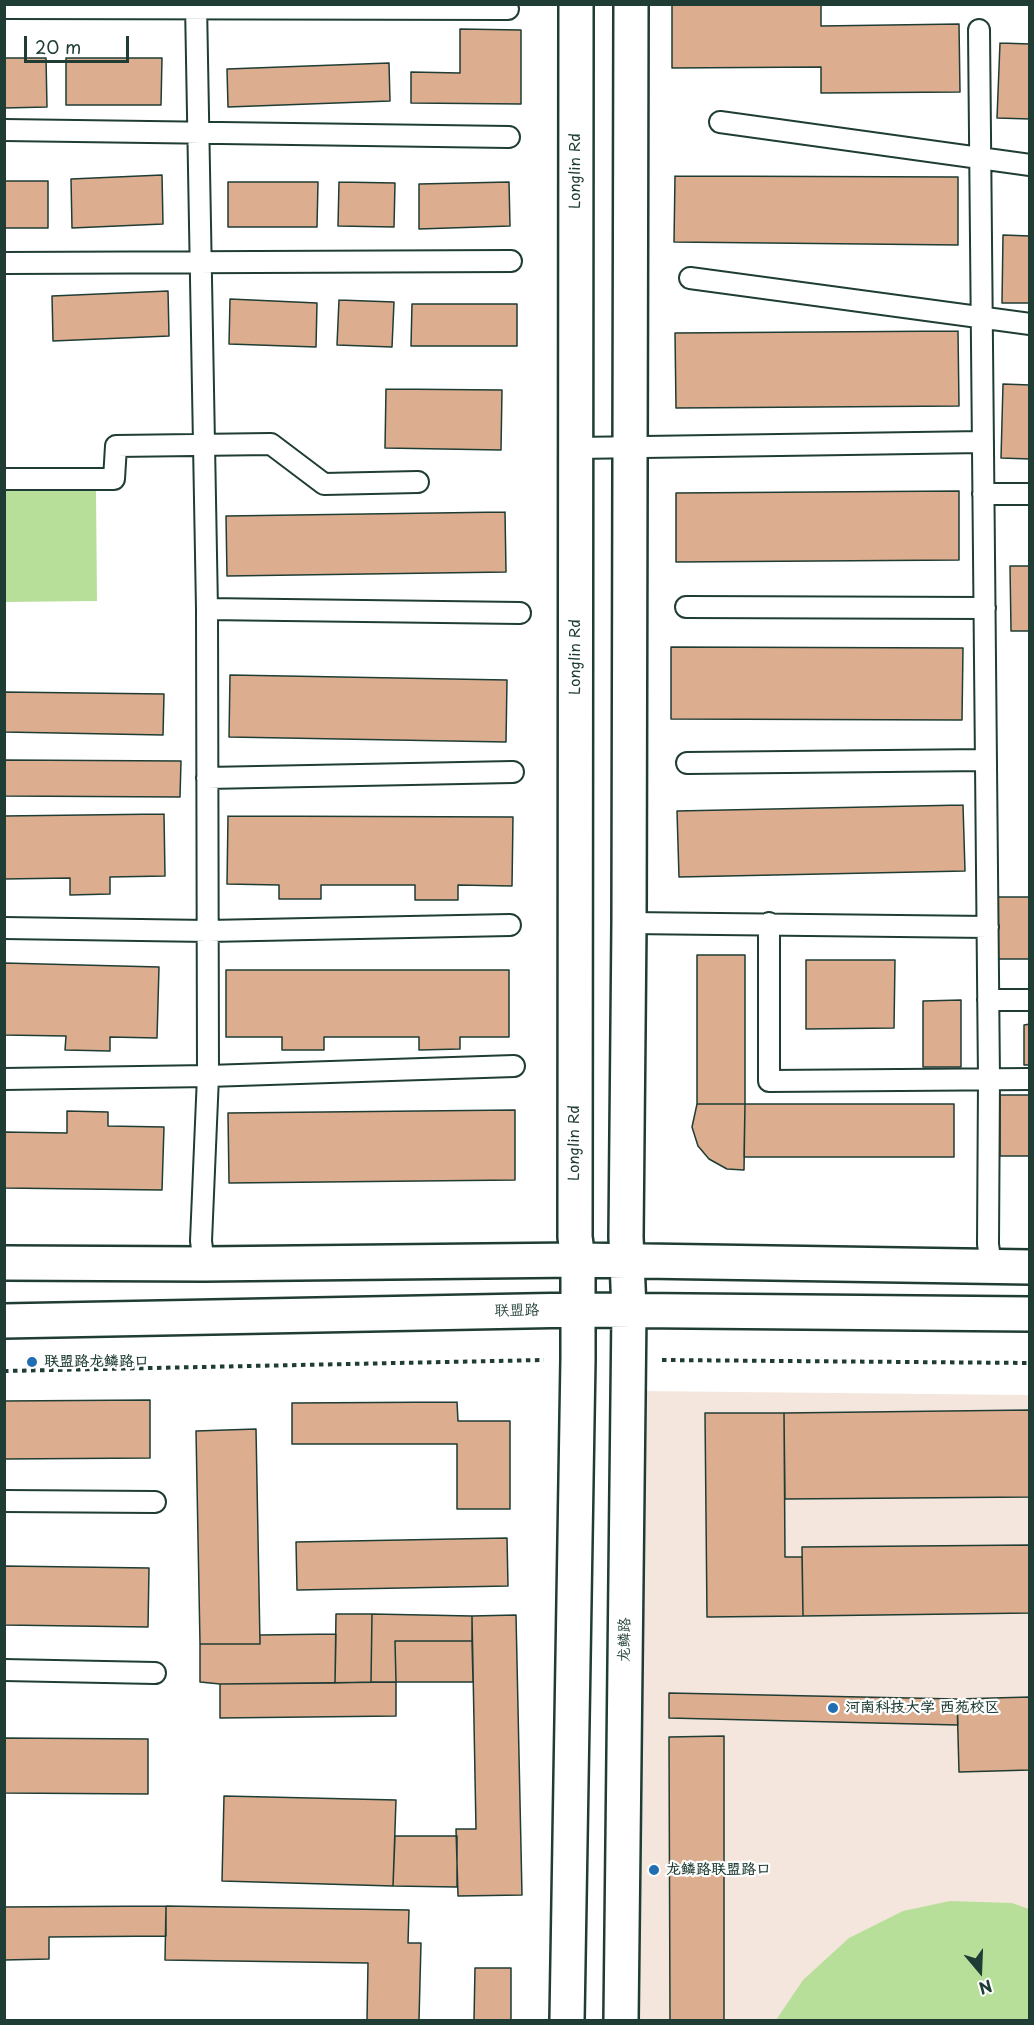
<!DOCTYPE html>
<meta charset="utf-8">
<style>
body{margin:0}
#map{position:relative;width:1034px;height:2025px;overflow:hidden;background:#fff;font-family:"Playpen Sans",sans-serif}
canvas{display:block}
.frame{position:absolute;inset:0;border:6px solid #1f3d34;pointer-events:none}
.north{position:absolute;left:950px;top:1941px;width:60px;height:60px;-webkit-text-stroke:4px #fff;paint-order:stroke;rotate:161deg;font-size:16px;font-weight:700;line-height:24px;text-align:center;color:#1f3d34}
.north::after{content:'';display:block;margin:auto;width:21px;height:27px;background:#1f3d34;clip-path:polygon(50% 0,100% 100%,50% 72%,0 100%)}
.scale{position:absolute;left:24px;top:36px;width:105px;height:27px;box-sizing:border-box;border:3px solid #1f3d34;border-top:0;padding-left:8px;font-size:18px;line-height:21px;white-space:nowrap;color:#1f3d34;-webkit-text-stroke:4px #fff;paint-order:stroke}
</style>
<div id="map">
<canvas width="1034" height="2025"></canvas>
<div class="frame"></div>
<div class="north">N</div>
<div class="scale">20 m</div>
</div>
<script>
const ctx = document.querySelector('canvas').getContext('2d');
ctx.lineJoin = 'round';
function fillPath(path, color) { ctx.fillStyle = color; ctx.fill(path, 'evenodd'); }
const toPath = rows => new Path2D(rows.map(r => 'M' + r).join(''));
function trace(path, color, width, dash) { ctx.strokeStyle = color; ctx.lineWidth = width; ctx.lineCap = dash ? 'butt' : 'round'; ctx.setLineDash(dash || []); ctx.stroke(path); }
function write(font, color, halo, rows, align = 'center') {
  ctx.font = font + ' "Playpen Sans","LXGW WenKai TC",sans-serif'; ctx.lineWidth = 4.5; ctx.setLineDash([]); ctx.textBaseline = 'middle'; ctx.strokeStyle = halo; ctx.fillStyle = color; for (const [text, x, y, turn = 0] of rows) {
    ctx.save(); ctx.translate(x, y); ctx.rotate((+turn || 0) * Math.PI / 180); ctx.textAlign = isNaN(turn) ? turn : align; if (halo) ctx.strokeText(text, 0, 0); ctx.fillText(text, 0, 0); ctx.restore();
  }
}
fillPath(toPath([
 [641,1391,1029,1395,1029,2020,633,2020]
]), '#f5e6dd');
fillPath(toPath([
 [96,490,97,601,5,602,5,491],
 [950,1901,1012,1903,1029,1909,1029,2020,776,2020,803,1980,849,1938,903,1911]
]), '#b8df9a');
const building = toPath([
 [672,4,821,4,821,26,959,24,960,92,821,93,821,67,672,68,672,4],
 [460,29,521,30,521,104,411,103,411,72,460,73,460,29],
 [1000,43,1030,44,1030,119,997,118,1000,43],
 [4,58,46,58,47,107,4,108,4,58],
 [66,58,162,58,161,105,66,105,66,58],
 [389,63,390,101,228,107,227,69,389,63],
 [162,175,163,224,72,228,71,179,162,175],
 [675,176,958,177,958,245,674,242,675,176],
 [4,181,48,181,48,228,4,228,4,181],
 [228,182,318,182,317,227,228,227,228,182],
 [339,182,395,183,394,227,338,226,339,182],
 [509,182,510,226,419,229,419,184,509,182],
 [1003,235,1030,236,1030,303,1002,303,1003,235],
 [168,291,169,336,53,341,52,296,168,291],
 [230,299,317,303,316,347,229,344,230,299],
 [339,300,394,302,392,347,337,345,339,300],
 [412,304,517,304,517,346,411,346,412,304],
 [958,331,959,406,676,408,675,333,958,331],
 [1003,384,1030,385,1030,459,1001,458,1003,384],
 [386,389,502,390,501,450,385,448,386,389],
 [959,491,959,560,676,562,676,493,959,491],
 [505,512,506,572,227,576,226,516,505,512],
 [1010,566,1030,566,1030,631,1011,631,1010,566],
 [671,647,963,648,962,720,671,719,671,647],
 [230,675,507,680,506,742,229,737,230,675],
 [4,692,164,694,163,735,4,732,4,692],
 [4,760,181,761,180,797,4,796,4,760],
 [963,805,965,871,679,877,677,811,963,805],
 [164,814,165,876,110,877,110,894,70,895,70,878,4,879,4,816,164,814],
 [228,816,513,817,512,886,458,885,458,900,415,900,415,885,321,885,321,899,279,899,279,885,227,884,228,816],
 [998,897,1030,897,1030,959,998,959,998,897],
 [697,955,745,955,745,1104,697,1104,697,955],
 [806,960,895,960,894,1028,806,1029,806,960],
 [4,963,159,967,157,1038,110,1037,110,1051,65,1050,66,1036,4,1035,4,963],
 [226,970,509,970,509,1037,460,1037,460,1049,419,1050,419,1037,324,1037,324,1050,282,1050,282,1037,226,1037,226,970],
 [961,1000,961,1067,923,1067,923,1001,961,1000],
 [1030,1024,1030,1065,1024,1065,1024,1025,1030,1024],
 [1000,1095,1030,1095,1030,1156,1000,1156,1000,1095],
 [697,1104,745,1104,744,1170,727,1169,709,1159,698,1146,692,1127,697,1104],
 [745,1104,954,1104,954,1157,744,1157,745,1104],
 [515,1110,515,1180,229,1183,228,1113,515,1110],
 [67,1111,108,1112,108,1126,164,1127,162,1190,4,1188,4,1132,67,1133,67,1111],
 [150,1400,150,1458,4,1459,4,1401,150,1400],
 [457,1402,458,1421,510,1421,510,1509,457,1509,457,1444,292,1444,292,1403,457,1402],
 [1030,1410,1030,1497,785,1499,784,1413,1030,1410],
 [705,1413,784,1413,785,1557,802,1557,803,1616,707,1617,705,1413],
 [256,1429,260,1644,200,1644,196,1431,256,1429],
 [507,1538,508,1586,297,1590,296,1542,507,1538],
 [1030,1545,1030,1613,803,1616,802,1547,1030,1545],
 [4,1566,149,1568,148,1627,4,1625,4,1566],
 [336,1614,372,1614,371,1682,335,1683,336,1614],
 [372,1614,472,1616,472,1641,395,1641,396,1682,371,1682,372,1614],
 [516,1615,522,1895,458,1896,456,1829,476,1829,472,1616,516,1615],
 [336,1634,335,1683,220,1684,200,1682,200,1644,260,1644,260,1635,336,1634],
 [395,1641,472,1641,473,1682,396,1682,395,1641],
 [396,1682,396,1716,220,1718,220,1684,396,1682],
 [669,1693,957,1699,958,1725,669,1718,669,1693],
 [1030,1697,1030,1770,959,1772,957,1699,1030,1697],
 [724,1736,724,2020,670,2020,669,1737,724,1736],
 [4,1738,148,1739,148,1794,4,1793,4,1738],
 [224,1796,396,1800,393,1886,222,1881,224,1796],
 [395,1836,457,1836,457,1887,393,1886,395,1836],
 [166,1906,409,1910,408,1943,421,1943,419,2020,367,2020,368,1963,165,1960,166,1906],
 [166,1906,166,1936,49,1937,49,1959,4,1960,4,1907,166,1906],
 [475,1968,511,1968,511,2020,474,2020,475,1968]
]);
fillPath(building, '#ddad8f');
trace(building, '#1f3d34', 1.5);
const lane = toPath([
 [196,4,207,609],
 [4,8,508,9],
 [979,30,989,1080,988,1244,991,1266],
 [720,122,1030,165],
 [4,130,509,137],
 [4,263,511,261],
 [690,278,1030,324],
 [576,448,983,442],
 [4,479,114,479,116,446,271,444,324,484,418,482],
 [983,494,1030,494],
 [686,607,985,608],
 [687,763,986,760],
 [207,778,513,772],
 [629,923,988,927],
 [769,923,769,1081,1030,1079],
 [4,928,208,931,510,925],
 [988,1000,1030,1000],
 [4,1079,208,1076,514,1066],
 [204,1264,201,1241,208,1076,207,609,520,613],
 [4,1501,155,1502],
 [4,1670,155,1673]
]);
const secondary = toPath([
 [4,1263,204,1264,578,1260,1030,1267],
 [4,1321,577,1310,1030,1314],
 [567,2020,578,1359,578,1260,575,1237,576,4],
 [621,2020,629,1310,626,1237,629,923,631,4]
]);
trace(lane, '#1f3d34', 24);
trace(secondary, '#1f3d34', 38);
trace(toPath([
 [662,1360,1030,1363],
 [4,1371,544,1360]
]), '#1f3d34', 4, [4.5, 4.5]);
trace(lane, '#fff', 20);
trace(secondary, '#fff', 33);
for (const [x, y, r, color] of [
 [32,1362,6,"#1f6fb2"],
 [833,1708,6,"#1f6fb2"],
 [654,1870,6,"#1f6fb2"]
]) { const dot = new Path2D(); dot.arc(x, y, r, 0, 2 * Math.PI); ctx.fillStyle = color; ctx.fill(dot); trace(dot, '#fff', 2); }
write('15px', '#1f3d34', '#fff', [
 ["Longlin Rd",576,171,-90],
 ["Longlin Rd",576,657,-90],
 ["Longlin Rd",575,1143,-90],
 ["联盟路",517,1311,-1],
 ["龙鳞路",625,1640,-89]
]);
write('bold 15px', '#1f3d34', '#fff', [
 ["联盟路龙鳞路口",44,1362],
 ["河南科技大学 西苑校区",845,1708],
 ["龙鳞路联盟路口",666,1870]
], 'left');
</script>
